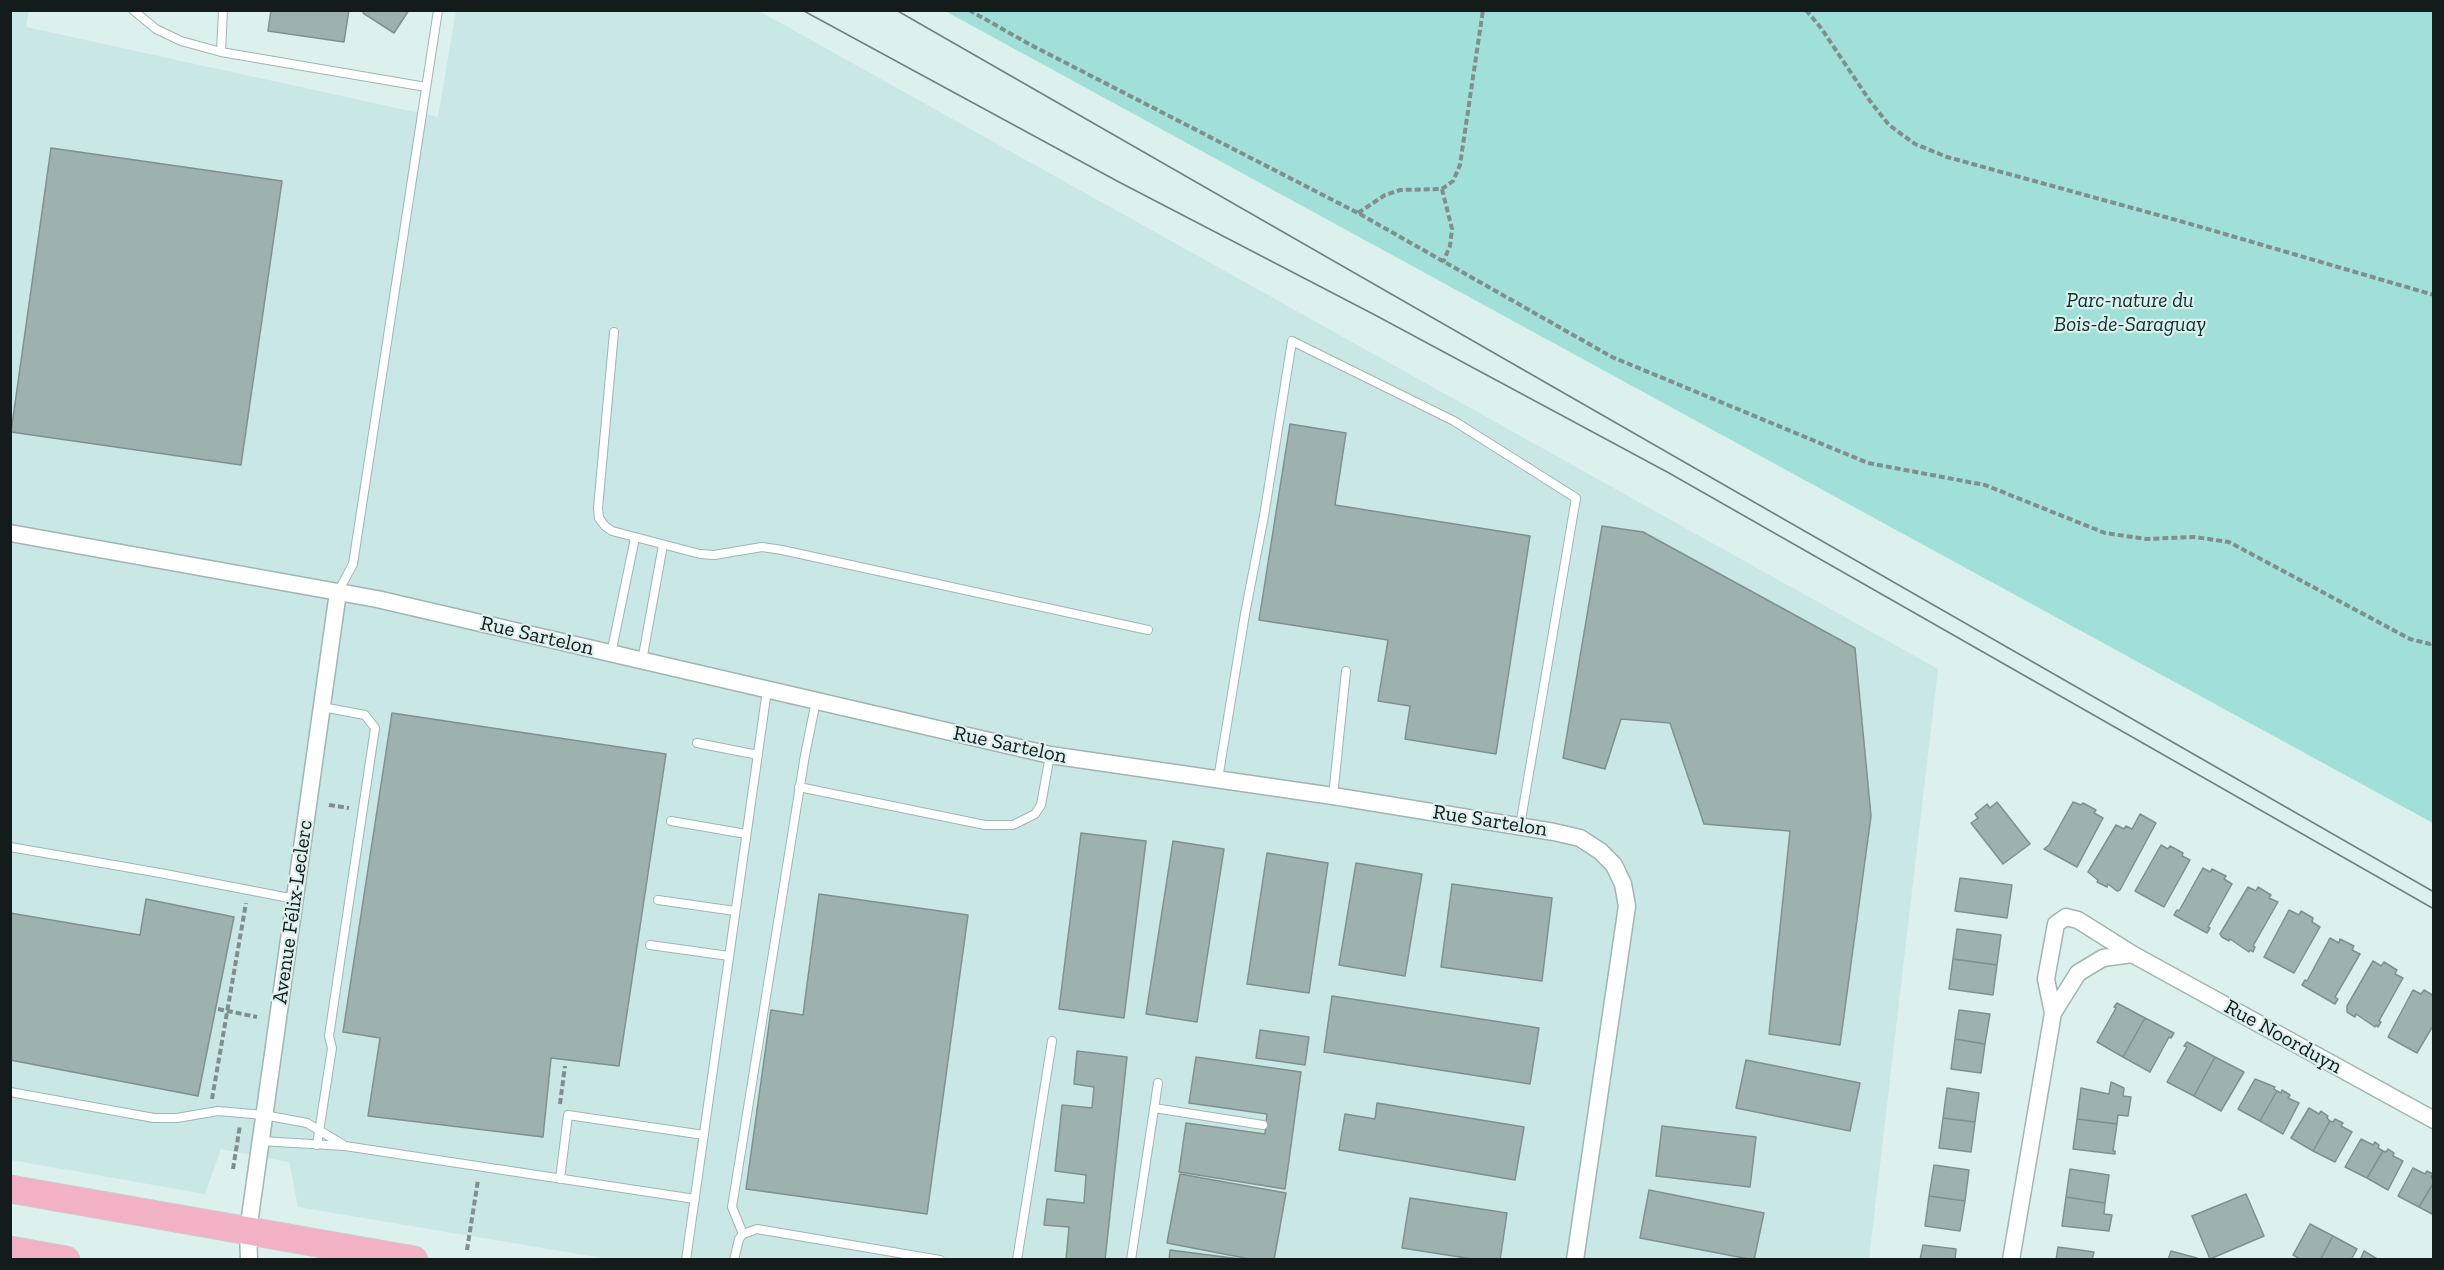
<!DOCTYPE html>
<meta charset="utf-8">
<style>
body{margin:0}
#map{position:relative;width:2444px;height:1270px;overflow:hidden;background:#dcf1ee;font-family:"Zilla Slab",serif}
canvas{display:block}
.frame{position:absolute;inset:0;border:12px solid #141c1b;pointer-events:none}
</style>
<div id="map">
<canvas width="2444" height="1270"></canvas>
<div class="frame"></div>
</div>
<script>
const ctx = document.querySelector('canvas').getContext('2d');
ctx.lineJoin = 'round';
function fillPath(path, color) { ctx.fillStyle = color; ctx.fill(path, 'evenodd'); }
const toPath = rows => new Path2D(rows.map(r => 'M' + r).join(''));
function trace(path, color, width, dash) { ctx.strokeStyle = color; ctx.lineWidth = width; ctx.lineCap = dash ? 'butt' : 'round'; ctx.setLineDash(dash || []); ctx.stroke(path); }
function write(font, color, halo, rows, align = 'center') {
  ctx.font = font + ' "Zilla Slab",serif'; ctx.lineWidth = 4.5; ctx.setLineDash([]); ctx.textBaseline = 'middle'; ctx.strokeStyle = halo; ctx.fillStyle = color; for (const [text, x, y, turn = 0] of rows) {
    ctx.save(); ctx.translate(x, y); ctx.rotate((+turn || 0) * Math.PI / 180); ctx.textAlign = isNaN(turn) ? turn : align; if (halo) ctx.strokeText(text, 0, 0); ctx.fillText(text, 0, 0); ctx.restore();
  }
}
fillPath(toPath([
 [10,11,29,11,26,27,438,117,456,11,759,11,1938,669,1869,1259,608,1259,298,1207,289,1162,221,1149,205,1194,11,1160]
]), '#c9e7e4');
fillPath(toPath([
 [945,11,2433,11,2433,823]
]), '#a1e0d9');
const building = toPath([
 [271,10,349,10,344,42,268,31,271,10],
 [364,10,409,10,394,33,363,13,364,10],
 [51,148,282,181,241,465,11,432,51,148],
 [1290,424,1346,433,1335,505,1530,536,1496,754,1405,739,1410,706,1378,701,1388,640,1259,620,1290,424],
 [1602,526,1643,532,1855,648,1871,816,1840,1045,1769,1034,1790,831,1704,824,1670,723,1621,719,1605,769,1563,758,1602,526],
 [392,713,666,754,619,1066,551,1058,543,1137,368,1116,380,1038,343,1032,392,713],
 [1997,802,2030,844,2003,864,1971,823,1978,818,1975,814,1987,804,1990,808,1997,802],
 [2073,802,2081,805,2083,803,2096,810,2094,813,2103,818,2077,867,2044,849,2049,845,2073,802],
 [2140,814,2156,823,2120,890,2117,891,2108,884,2107,887,2097,882,2098,880,2088,872,2116,825,2124,829,2126,826,2132,829,2140,814],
 [1081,833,1146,841,1124,1018,1059,1009,1081,833],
 [1173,841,1224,849,1197,1022,1146,1014,1173,841],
 [2161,845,2168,849,2170,846,2183,853,2182,856,2190,860,2164,907,2135,891,2161,845],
 [1267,853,1328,863,1309,993,1247,984,1267,853],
 [1356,863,1422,874,1405,976,1339,965,1356,863],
 [2203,868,2210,872,2212,869,2226,876,2224,879,2232,884,2208,927,2210,928,2207,933,2174,915,2177,910,2179,911,2203,868],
 [1960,878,2012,885,2007,918,1955,911,1960,878],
 [1452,884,1552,898,1542,981,1441,967,1452,884],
 [2248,887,2256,891,2258,887,2271,895,2269,898,2278,902,2253,946,2255,947,2253,952,2250,950,2249,952,2230,939,2229,941,2222,937,2220,934,2248,887],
 [819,894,968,915,927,1214,746,1189,771,1010,803,1015,819,894],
 [146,899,234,917,198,1096,10,1060,10,913,140,935,146,899],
 [2289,910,2299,915,2301,911,2313,918,2312,922,2320,927,2294,973,2264,957,2289,910],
 [1957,929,2001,935,1997,965,1953,959,1957,929],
 [2330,938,2339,943,2340,939,2354,946,2352,950,2360,954,2335,997,2338,999,2335,1004,2302,985,2305,980,2307,981,2330,938],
 [1953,959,1997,965,1993,995,1949,989,1953,959],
 [2373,961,2381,966,2384,962,2397,970,2395,974,2403,978,2379,1021,2381,1022,2378,1027,2376,1025,2375,1027,2356,1014,2355,1017,2347,1012,2347,1006,2373,961],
 [2413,990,2421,994,2424,990,2434,996,2434,1024,2417,1053,2388,1037,2413,990],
 [1332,996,1539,1028,1530,1084,1324,1052,1332,996],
 [2117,1003,2145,1018,2123,1057,2097,1042,2116,1008,2114,1007,2117,1003],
 [1959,1010,1990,1014,1985,1044,1955,1039,1959,1010],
 [2145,1018,2174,1033,2171,1038,2169,1037,2150,1072,2123,1057,2145,1018],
 [1260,1030,1309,1037,1305,1065,1256,1058,1260,1030],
 [1955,1039,1985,1044,1981,1073,1951,1069,1955,1039],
 [2187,1042,2215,1057,2194,1096,2167,1082,2187,1047,2184,1046,2187,1042],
 [1077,1051,1127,1057,1105,1260,1066,1260,1069,1227,1044,1225,1047,1199,1084,1203,1086,1175,1055,1171,1062,1105,1092,1108,1094,1087,1074,1084,1077,1051],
 [1196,1057,1301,1072,1285,1189,1179,1172,1186,1123,1265,1134,1267,1114,1189,1103,1196,1057],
 [2215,1057,2244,1072,2221,1111,2194,1096,2215,1057],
 [1746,1060,1860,1083,1850,1131,1736,1108,1746,1060],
 [2255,1079,2275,1087,2274,1089,2277,1091,2260,1121,2238,1109,2255,1079],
 [2111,1082,2124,1088,2123,1096,2131,1097,2128,1116,2118,1115,2117,1124,2077,1119,2081,1088,2109,1094,2111,1082],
 [1947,1088,1979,1093,1975,1122,1943,1118,1947,1088],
 [2282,1090,2290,1095,2288,1098,2299,1103,2283,1134,2260,1121,2277,1091,2281,1093,2282,1090],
 [1377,1103,1524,1127,1515,1180,1339,1150,1345,1114,1375,1119,1377,1103],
 [2309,1108,2319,1114,2321,1111,2328,1116,2327,1118,2330,1121,2313,1151,2291,1138,2309,1108],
 [1943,1118,1975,1122,1971,1152,1939,1148,1943,1118],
 [2077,1119,2117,1124,2113,1151,2115,1151,2115,1154,2073,1149,2077,1119],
 [2335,1119,2343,1123,2341,1126,2352,1132,2335,1162,2313,1151,2330,1121,2333,1122,2335,1119],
 [1662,1126,1756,1137,1750,1187,1656,1176,1662,1126],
 [2361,1139,2373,1145,2375,1142,2379,1145,2378,1148,2383,1151,2367,1178,2345,1167,2361,1139],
 [2388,1149,2394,1153,2393,1156,2403,1161,2388,1190,2367,1178,2383,1151,2386,1152,2388,1149],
 [1934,1165,1969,1170,1965,1201,1929,1196,1934,1165],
 [2413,1168,2425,1174,2427,1171,2433,1174,2431,1177,2434,1182,2419,1207,2398,1196,2413,1168],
 [2070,1169,2109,1175,2105,1203,2066,1197,2070,1169],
 [1180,1174,1286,1193,1274,1260,1255,1260,1167,1243,1180,1174],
 [2434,1182,2434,1215,2419,1207,2434,1182],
 [1649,1190,1764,1213,1754,1260,1640,1238,1649,1190],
 [2246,1194,2264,1236,2210,1259,2192,1216,2246,1194],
 [1929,1196,1965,1201,1960,1231,1925,1226,1929,1196],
 [2066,1197,2105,1203,2104,1214,2112,1215,2109,1231,2062,1226,2066,1197],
 [1410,1198,1507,1213,1500,1260,1479,1260,1402,1248,1410,1198],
 [2310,1224,2333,1236,2320,1260,2302,1260,2293,1255,2310,1224],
 [2333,1236,2357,1249,2351,1260,2320,1260,2333,1236],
 [1923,1245,1956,1249,1955,1260,1920,1260,1923,1245],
 [2058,1247,2094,1252,2092,1260,2056,1260,2058,1247],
 [1170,1250,1248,1260,1169,1260,1170,1250],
 [2171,1251,2197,1258,2168,1260,2171,1251],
 [2364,1251,2379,1260,2360,1260,2364,1251]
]);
fillPath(building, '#9db1ae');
trace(building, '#7e918f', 1.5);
const service = toPath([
 [133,10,156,29,181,41,221,52,426,87],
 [221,52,223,10],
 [614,332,598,508,599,518,605,526,612,531,700,554,714,555,762,547,782,550,1148,630],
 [338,592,353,564,438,10],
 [611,654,635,538],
 [642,661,663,545],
 [697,743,758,755],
 [1218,779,1245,614,1264,516,1292,341,1454,421,1576,498,1520,826],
 [799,787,985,825,1013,825,1035,814,1041,805,1050,755],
 [1333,796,1346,671],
 [671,821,746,834],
 [10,847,160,873,295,899],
 [658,900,735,911],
 [650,945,729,956],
 [10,1092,154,1118,177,1118,218,1111,264,1115,307,1123,342,1144],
 [1154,1108,1263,1125],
 [260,1141,345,1146,695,1199],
 [317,1145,332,1048,329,1036,375,728,365,715,322,707],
 [560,1179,568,1115,704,1135],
 [743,1234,732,1207,805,755,816,701],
 [686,1260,767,690],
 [734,1260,739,1239,743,1234,757,1229,940,1260],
 [1017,1260,1052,1041],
 [1131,1260,1158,1083]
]);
const minor = toPath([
 [10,533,377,599,1050,755,1333,796,1554,832,1580,838,1600,851,1614,865,1623,884,1627,906,1575,1260],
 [2053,1013,2046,979,2056,924,2066,917,2078,920,2132,954],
 [249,1260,248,1231,338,592],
 [2011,1260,2053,1013,2078,973,2103,958,2132,954,2434,1120]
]);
const primary = toPath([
 [10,1189,414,1260],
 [10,1250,66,1260]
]);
trace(service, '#a1b5b2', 10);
trace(minor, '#a1b5b2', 19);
trace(primary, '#cbcdcd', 29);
trace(toPath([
 [969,10,1029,44,1358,213,1612,357,1868,463,1985,485,2105,533,2146,539,2195,537,2229,542,2410,639,2430,644,2434,641],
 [1806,10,1821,28,1870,101,1889,125,1915,144,1947,157,2187,223,2434,295],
 [1442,189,1452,229,1450,246,1443,262],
 [1358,213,1385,195,1400,190,1442,189,1453,181,1460,165,1483,10],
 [329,805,349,808],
 [218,1009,257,1017],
 [212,1099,246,903],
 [560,1104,565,1066],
 [233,1169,240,1125],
 [467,1250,478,1180]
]), '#808f8d', 4, [6, 3]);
trace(service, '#fff', 8);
trace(minor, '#fff', 16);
trace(primary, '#f3b1c5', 27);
trace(toPath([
 [802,10,1117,181,1375,315,1669,473,2434,909],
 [896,10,2434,892]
]), '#717f7d', 1.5);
write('italic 21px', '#10302e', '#dcf1ee', [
 ["Parc-nature du",2130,301],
 ["Bois-de-Saraguay",2130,325]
]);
write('21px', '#141c1b', '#dcf1ee', [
 ["Rue Sartelon",537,636,13],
 ["Rue Sartelon",1010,745,12],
 ["Rue Sartelon",1490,821,9],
 ["Avenue Félix-Leclerc",293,912,-82],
 ["Rue Noorduyn",2283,1037,29]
]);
</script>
